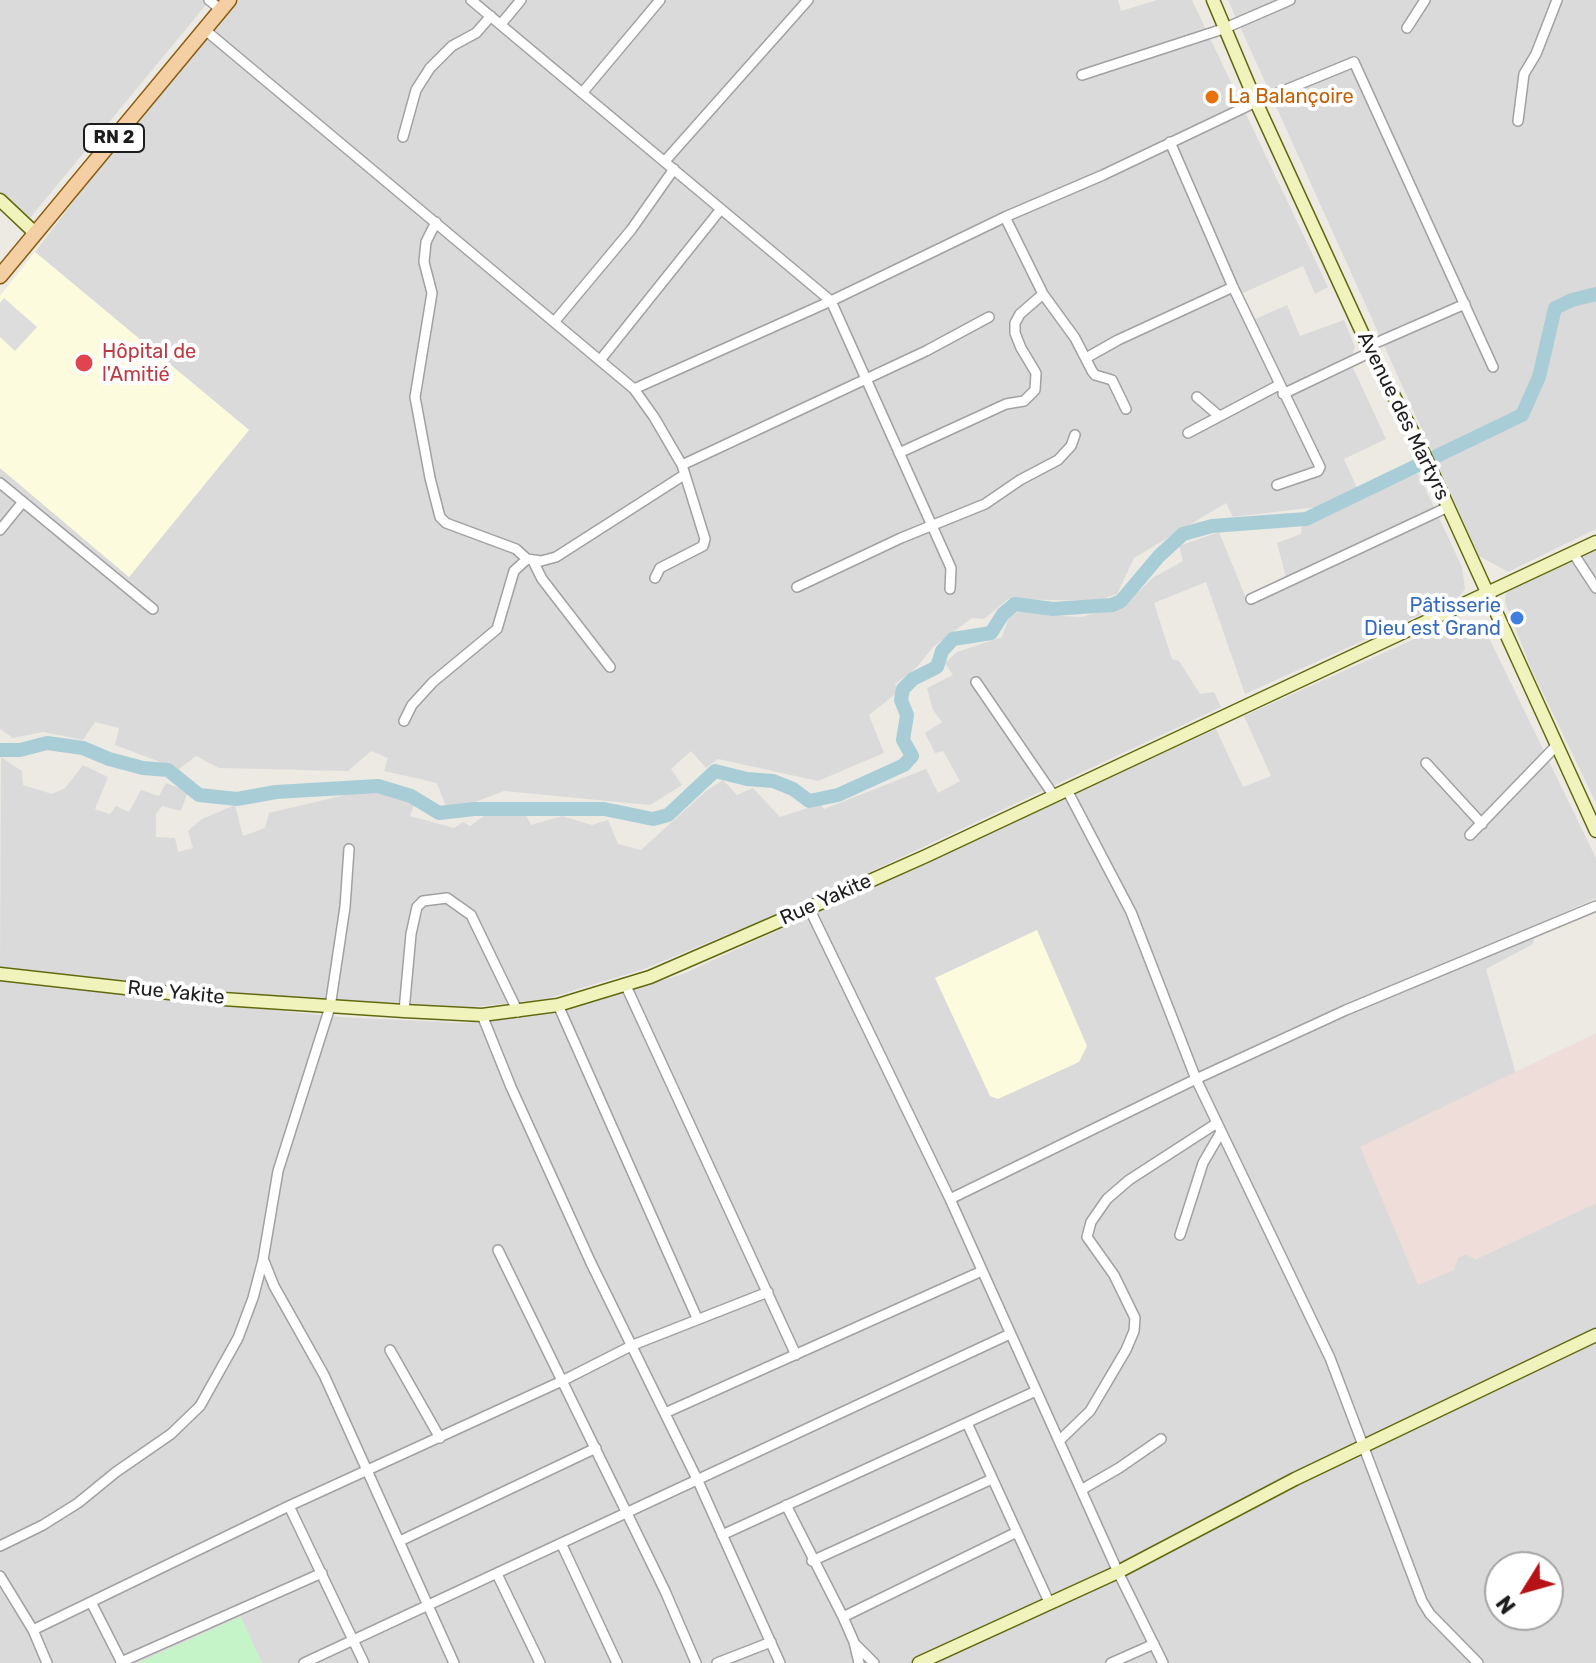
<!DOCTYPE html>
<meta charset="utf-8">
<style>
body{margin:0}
#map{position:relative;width:1596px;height:1663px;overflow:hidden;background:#edeae4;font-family:Rubik,sans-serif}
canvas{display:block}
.north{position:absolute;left:1484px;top:1551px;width:80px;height:80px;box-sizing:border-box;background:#fff;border:2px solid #a5a5a5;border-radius:50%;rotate:233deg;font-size:22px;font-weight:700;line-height:32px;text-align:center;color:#1d1d1d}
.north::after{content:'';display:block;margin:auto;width:28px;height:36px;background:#b71216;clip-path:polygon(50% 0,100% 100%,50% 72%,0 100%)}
</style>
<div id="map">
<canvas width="1596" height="1663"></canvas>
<div class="north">N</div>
</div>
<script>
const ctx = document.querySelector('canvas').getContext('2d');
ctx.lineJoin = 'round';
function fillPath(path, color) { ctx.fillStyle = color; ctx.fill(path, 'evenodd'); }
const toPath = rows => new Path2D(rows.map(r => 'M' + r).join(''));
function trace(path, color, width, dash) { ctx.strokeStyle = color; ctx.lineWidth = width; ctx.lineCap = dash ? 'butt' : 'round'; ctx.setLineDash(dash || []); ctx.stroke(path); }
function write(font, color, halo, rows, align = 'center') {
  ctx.font = font + ' Rubik,sans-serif'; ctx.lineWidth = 8; ctx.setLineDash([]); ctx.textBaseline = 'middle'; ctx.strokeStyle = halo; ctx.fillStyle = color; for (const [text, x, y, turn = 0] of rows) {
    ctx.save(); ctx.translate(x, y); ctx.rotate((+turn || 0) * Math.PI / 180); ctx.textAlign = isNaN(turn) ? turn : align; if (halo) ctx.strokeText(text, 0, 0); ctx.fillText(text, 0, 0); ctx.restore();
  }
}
fillPath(toPath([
 [0,0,210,0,29,219,0,195],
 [238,0,1118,0,1121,11,1157,0,1192,0,1328,287,1315,294,1303,266,1234,297,1246,323,1287,305,1300,336,1344,320,1355,347,1350,361,1386,439,1344,459,1358,490,1317,507,1233,517,1226,503,1134,558,1117,594,1097,601,1008,599,984,619,972,618,933,647,916,668,895,684,898,692,869,715,884,753,818,781,718,759,706,768,691,751,671,769,682,785,650,805,504,791,462,807,446,807,437,783,384,771,388,758,371,751,348,771,219,768,196,756,179,769,115,745,119,728,95,722,83,740,43,732,13,738,0,729,0,468,129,577,249,430,35,252,114,148],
 [1228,0,1596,0,1596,529,1508,572,1479,556],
 [1418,473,1462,567,1465,589,1458,598,1245,694,1206,582,1154,603,1172,659,1179,661,1200,694,1214,692,1221,707,806,902,644,969,546,999,473,1007,279,997,0,967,1,757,22,771,23,785,52,794,65,788,83,765,108,777,95,809,110,814,116,806,129,812,141,790,159,796,166,783,188,791,181,811,162,806,156,814,156,837,175,838,178,852,193,848,188,831,202,819,235,805,243,836,265,828,269,813,370,789,415,802,410,816,454,828,463,822,470,826,488,813,525,813,531,825,562,816,592,825,608,820,618,844,641,850,706,791,723,780,737,795,753,788,780,817,820,804,824,809,926,769,938,793,960,781,943,751,935,753,925,733,942,722,933,710,927,688,953,675,945,663,957,652,1002,637,1009,617,1027,608,1036,609,1045,615,1081,617,1123,606,1154,577,1183,561,1179,546,1219,532,1246,598,1288,585,1277,543,1301,534,1302,526],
 [1596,547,1596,803,1530,666,1505,602,1506,592],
 [1454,621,1489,638,1596,858,1596,898,1537,925,1533,944,1486,969,1516,1074,1360,1147,1458,1258,1465,1254,1476,1259,1596,1203,1596,1663,262,1663,240,1617,138,1663,0,1663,0,981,340,1017,462,1023,554,1014,683,974,1216,729,1243,787,1271,776,1244,716],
 [1500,1567,1548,1567,1548,1615,1500,1615]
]), '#dbdada');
fillPath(toPath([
 [35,252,249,430,129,577,0,468,0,296],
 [1037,930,1087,1046,1079,1062,998,1099,990,1096,935,978]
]), '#fcfbde');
fillPath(toPath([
 [1596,1033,1596,1203,1476,1259,1465,1254,1458,1258,1454,1270,1418,1285,1360,1147]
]), '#eeddd8');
fillPath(toPath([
 [241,1617,262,1663,138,1663,240,1617]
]), '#c4f4c7');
fillPath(toPath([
 [4,298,37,327,15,351,0,337,0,303]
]), '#ddd');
trace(toPath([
 [0,750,20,750,47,743,83,748,109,759,143,768,168,770,199,795,237,799,276,792,378,786,411,796,439,813,474,809,604,809,653,819,668,815,715,771,747,779,773,781,793,789,809,801,838,795,904,765,912,756,903,740,907,715,901,700,903,689,913,679,937,667,942,651,953,639,991,633,1003,614,1015,604,1053,609,1112,605,1121,601,1159,556,1183,534,1212,526,1306,519,1522,415,1539,377,1555,308,1572,300,1596,294]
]), '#a8cdd7', 14);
const street = toPath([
 [209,0,221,10],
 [471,0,831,301,951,568,950,589],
 [501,24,521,0],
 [1407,28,1425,0],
 [204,29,634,389,831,301,1005,217,1103,175,1256,102,1354,62,1493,367],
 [1082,75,1223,29,1290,0],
 [583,92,660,0],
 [1518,121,1524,74,1536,54,1557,0],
 [403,137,416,90,430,68,452,46,476,33,491,16],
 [1170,142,1233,287,1320,467,1318,471,1277,485],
 [665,161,808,0],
 [1005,217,1043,294,1075,338,1092,371,1095,375,1112,380,1126,409],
 [436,222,426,242,424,262,432,293,415,397,430,478,440,517,446,523,516,549,527,559,541,561,556,557,684,475],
 [555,321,631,230,674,169],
 [1369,346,1465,304],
 [1086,358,1118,340,1233,287],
 [601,359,721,209],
 [634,389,654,417,682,465,705,539,703,546,660,568,655,578],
 [1283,394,1371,352],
 [1197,397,1219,416],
 [1188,433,1279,385],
 [899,453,1006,404,1024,401,1035,390,1036,373,1021,348,1015,333,1015,323,1020,314,1043,294],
 [682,465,926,351,989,317],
 [0,483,153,609],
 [0,530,22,503],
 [1573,553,1596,588],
 [533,561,542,579,610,667],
 [797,587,901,538,985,504,1020,480,1058,460,1071,446,1075,435],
 [1251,599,1448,507],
 [976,682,1054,796],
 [404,721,412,705,433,682,497,629,514,571,527,559],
 [1426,763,1482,824],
 [1067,790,1131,912,1196,1079,1330,1358,1422,1601,1430,1614,1478,1663],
 [1470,835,1557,745],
 [809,908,950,1199,1118,1572,1163,1663],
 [626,986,796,1355],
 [558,1005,697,1318],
 [404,1011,411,934,417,907,423,901,447,898,471,915,518,1012],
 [482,1015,511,1087,591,1263,698,1481,780,1663],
 [950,1199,1196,1079,1346,1010,1596,906],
 [1180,1235,1203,1163,1221,1132],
 [498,1250,665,1591,696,1663],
 [264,1261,274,1286,324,1375,454,1663],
 [390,1350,440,1438],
 [665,1413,982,1271],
 [967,1423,1049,1602],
 [1059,1441,1090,1411,1126,1350,1134,1331,1135,1318,1114,1275,1087,1237,1091,1222,1107,1199,1129,1180,1217,1123],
 [1081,1490,1119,1468,1161,1439],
 [786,1505,843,1617,854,1642,859,1663],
 [289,1506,364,1663],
 [722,1535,1036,1391],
 [400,1541,596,1448],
 [561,1543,617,1663],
 [0,1546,43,1525,78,1503,116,1472,171,1434,200,1406,238,1338,253,1298,263,1260,278,1171,330,1007,345,907,349,849],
 [812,1561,992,1479],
 [497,1574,540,1663],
 [0,1576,33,1630,47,1663],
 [91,1602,122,1663],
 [843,1617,1017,1532],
 [33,1630,289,1506,562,1381,633,1345,768,1292],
 [856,1645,874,1663],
 [121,1662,322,1573],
 [304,1663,1010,1334],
 [717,1663,771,1642],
 [1111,1663,1154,1644]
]);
const secondary = toPath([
 [1213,0,1256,102,1371,352,1424,454,1596,831],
 [0,200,35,233],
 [0,974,223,999,404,1011,482,1015,558,1005,650,977,809,908,926,856,1596,542],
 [919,1663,1118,1572,1295,1479,1596,1335]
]);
const primary = toPath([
 [0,276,229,0]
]);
trace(street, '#a1a1a1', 12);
trace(secondary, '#61690f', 15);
trace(primary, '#885d0e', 17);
trace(street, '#fff', 9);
trace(secondary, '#f1f3bc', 12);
trace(primary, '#f3cfa3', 14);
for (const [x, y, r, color] of [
 [1212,97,8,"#e8710a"],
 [84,363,10,"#e0444e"],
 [1517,618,8,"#3f7fe0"]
]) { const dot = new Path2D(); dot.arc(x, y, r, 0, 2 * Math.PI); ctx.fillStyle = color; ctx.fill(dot); trace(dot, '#fff', 3); }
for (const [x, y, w] of [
 [114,138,60]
]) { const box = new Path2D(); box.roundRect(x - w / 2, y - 14, w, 28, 6); ctx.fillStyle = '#fff'; ctx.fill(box); trace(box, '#1d1d1d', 2); }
write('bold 18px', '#1d1d1d', null, [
 ["RN 2",114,138]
]);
write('20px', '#c56008', '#fff', [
 ["La Balançoire",1228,97]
], 'left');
write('20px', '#be3a42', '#fff', [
 ["Hôpital de",102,352],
 ["l'Amitié",102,375]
], 'left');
write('20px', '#1d1d1d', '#fff', [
 ["Avenue des Martyrs",1403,416,64],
 ["Rue Yakite",826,900,-24],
 ["Rue Yakite",176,993,6]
]);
write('20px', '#366cbe', '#fff', [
 ["Pâtisserie",1501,606],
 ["Dieu est Grand",1501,629]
], 'right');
</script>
